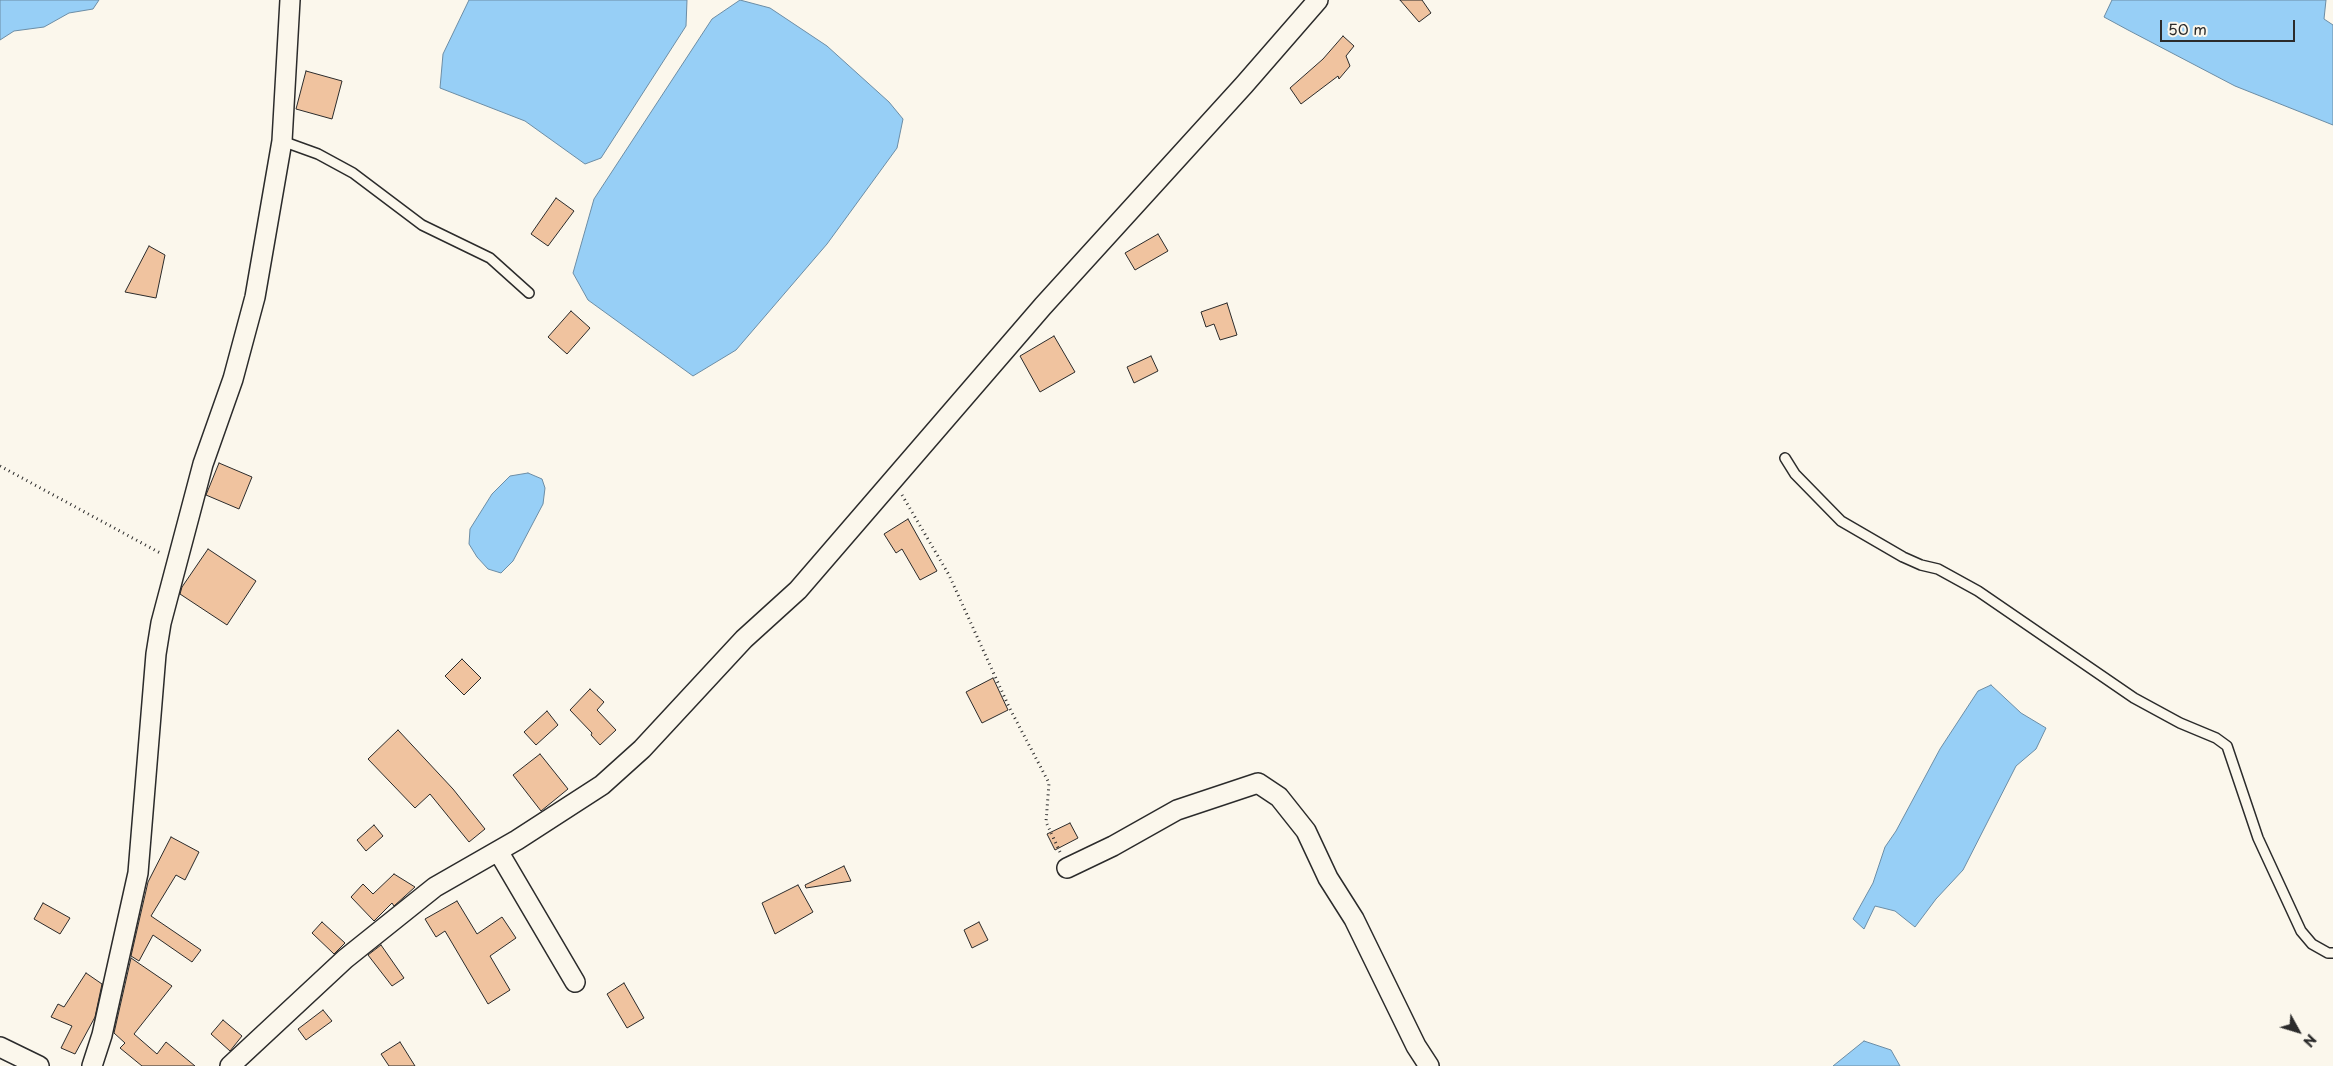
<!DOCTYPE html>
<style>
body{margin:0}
#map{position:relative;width:2333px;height:1066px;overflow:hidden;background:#fbf7ec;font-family:"Playpen Sans",sans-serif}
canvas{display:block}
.north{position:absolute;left:2273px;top:1006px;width:50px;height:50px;-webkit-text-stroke:4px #fbf7ec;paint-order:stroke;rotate:129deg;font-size:14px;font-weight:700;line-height:20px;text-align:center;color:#2b2b2b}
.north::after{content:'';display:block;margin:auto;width:18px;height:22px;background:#2b2b2b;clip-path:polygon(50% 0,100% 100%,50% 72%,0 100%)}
.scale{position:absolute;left:2160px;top:20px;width:135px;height:22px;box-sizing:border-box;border:2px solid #2b2b2b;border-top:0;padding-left:6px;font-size:15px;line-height:18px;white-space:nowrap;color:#2b2b2b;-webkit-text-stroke:4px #fbf7ec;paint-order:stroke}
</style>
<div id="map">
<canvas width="2333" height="1066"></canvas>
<div class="north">N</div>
<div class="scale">50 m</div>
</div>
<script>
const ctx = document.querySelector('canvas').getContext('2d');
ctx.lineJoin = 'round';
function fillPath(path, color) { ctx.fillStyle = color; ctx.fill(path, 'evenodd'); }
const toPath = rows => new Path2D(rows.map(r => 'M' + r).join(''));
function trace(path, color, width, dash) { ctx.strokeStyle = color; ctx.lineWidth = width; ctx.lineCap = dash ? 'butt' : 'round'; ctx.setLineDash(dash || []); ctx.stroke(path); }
const water = toPath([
 [0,0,99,0,93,9,69,13,44,27,14,31,0,40,0,0],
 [469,0,687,0,686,26,601,158,585,164,525,121,440,88,443,54,469,0],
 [740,0,770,8,827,46,889,102,903,119,897,148,827,244,736,350,693,376,588,300,573,273,594,199,712,19,740,0],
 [2112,0,2326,0,2324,19,2333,25,2333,125,2235,86,2128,30,2104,17,2112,0],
 [528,473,542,479,545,488,543,504,513,561,501,573,488,569,477,557,469,544,470,529,492,494,510,476,528,473],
 [1991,685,2021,713,2046,728,2036,749,2016,766,1963,870,1936,899,1915,927,1895,911,1875,906,1864,929,1853,919,1873,883,1885,847,1896,831,1940,749,1978,691,1991,685],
 [1864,1041,1891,1050,1900,1066,1833,1066,1864,1041]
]);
fillPath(water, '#97cff6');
trace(water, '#6c8da5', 1);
const building = toPath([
 [1400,0,1422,0,1431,13,1419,22,1400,0],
 [1343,36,1354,46,1346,56,1350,66,1339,79,1338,76,1301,104,1290,88,1323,59,1343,36],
 [306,71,342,81,332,119,296,109,306,71],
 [556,198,574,211,548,246,531,234,556,198],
 [1158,234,1168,251,1135,270,1125,253,1158,234],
 [149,246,165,255,156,298,125,292,149,246],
 [1227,303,1237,335,1220,340,1214,324,1206,327,1201,312,1227,303],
 [571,311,590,328,567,354,548,337,571,311],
 [1054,336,1075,372,1040,392,1020,356,1054,336],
 [1151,356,1158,371,1134,383,1127,367,1151,356],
 [219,463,252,477,239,509,206,495,219,463],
 [908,519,937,571,920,580,902,549,896,553,884,534,908,519],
 [208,549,256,581,227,625,180,594,182,587,208,549],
 [462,659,481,678,464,695,445,676,462,659],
 [993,678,1008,710,982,723,966,692,993,678],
 [590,689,604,702,597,710,616,730,600,745,591,735,592,733,570,710,590,689],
 [547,711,558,725,536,745,524,732,547,711],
 [398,730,453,789,485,829,469,842,430,794,415,808,368,759,398,730],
 [540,754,568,789,541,811,513,775,540,754],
 [1070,823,1078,838,1055,850,1047,834,1070,823],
 [374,825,383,836,366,851,357,840,374,825],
 [171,837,199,852,185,880,176,875,151,916,201,950,192,962,153,935,139,961,131,956,148,882,171,837],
 [844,866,851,881,806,888,805,885,844,866],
 [394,874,415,887,394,906,392,903,374,921,351,897,363,884,373,894,394,874],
 [798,885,813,912,775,934,762,903,798,885],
 [457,901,477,934,502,917,516,938,490,956,510,990,488,1004,445,931,436,937,425,919,457,901],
 [43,903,70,918,60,934,34,919,43,903],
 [322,922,345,943,334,954,312,933,322,922],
 [979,922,988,940,972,948,964,930,979,922],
 [381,945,404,978,392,986,368,955,381,945],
 [131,958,172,986,134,1034,157,1054,166,1042,195,1066,142,1066,120,1048,125,1043,114,1033,131,958],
 [86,973,102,984,95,1017,75,1054,61,1048,72,1026,51,1017,58,1004,64,1007,86,973],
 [624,983,644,1018,627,1028,607,994,624,983],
 [323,1010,332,1021,306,1040,298,1029,323,1010],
 [223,1020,242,1036,230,1051,211,1034,223,1020],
 [400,1042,415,1066,389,1066,381,1054,400,1042]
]);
fillPath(building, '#f0c39f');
trace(building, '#2b2b2b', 1);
const service = toPath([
 [282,141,318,154,353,173,422,225,490,258,529,293],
 [1785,458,1795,474,1841,521,1903,557,1921,565,1938,569,1978,591,2134,698,2180,723,2216,738,2227,746,2258,838,2301,931,2312,944,2328,953,2333,953]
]);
const minor = toPath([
 [498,851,575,982],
 [1067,868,1113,846,1177,810,1258,783,1279,797,1306,831,1328,878,1354,919,1416,1046,1429,1066],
 [0,1047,39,1066],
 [92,1066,102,1035,138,873,156,654,161,623,203,464,233,379,255,297,282,141,290,0],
 [230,1066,345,959,435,887,517,840,602,785,642,749,744,639,798,590,1043,306,1244,85,1318,0]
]);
trace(service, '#2b2b2b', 12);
trace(minor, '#2b2b2b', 22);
trace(toPath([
 [0,466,162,554],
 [902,495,949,575,1009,707,1049,783,1046,822,1060,852]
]), '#2b2b2b', 3, [1, 4]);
trace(service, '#fbf7ec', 9);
trace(minor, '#fbf7ec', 19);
</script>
